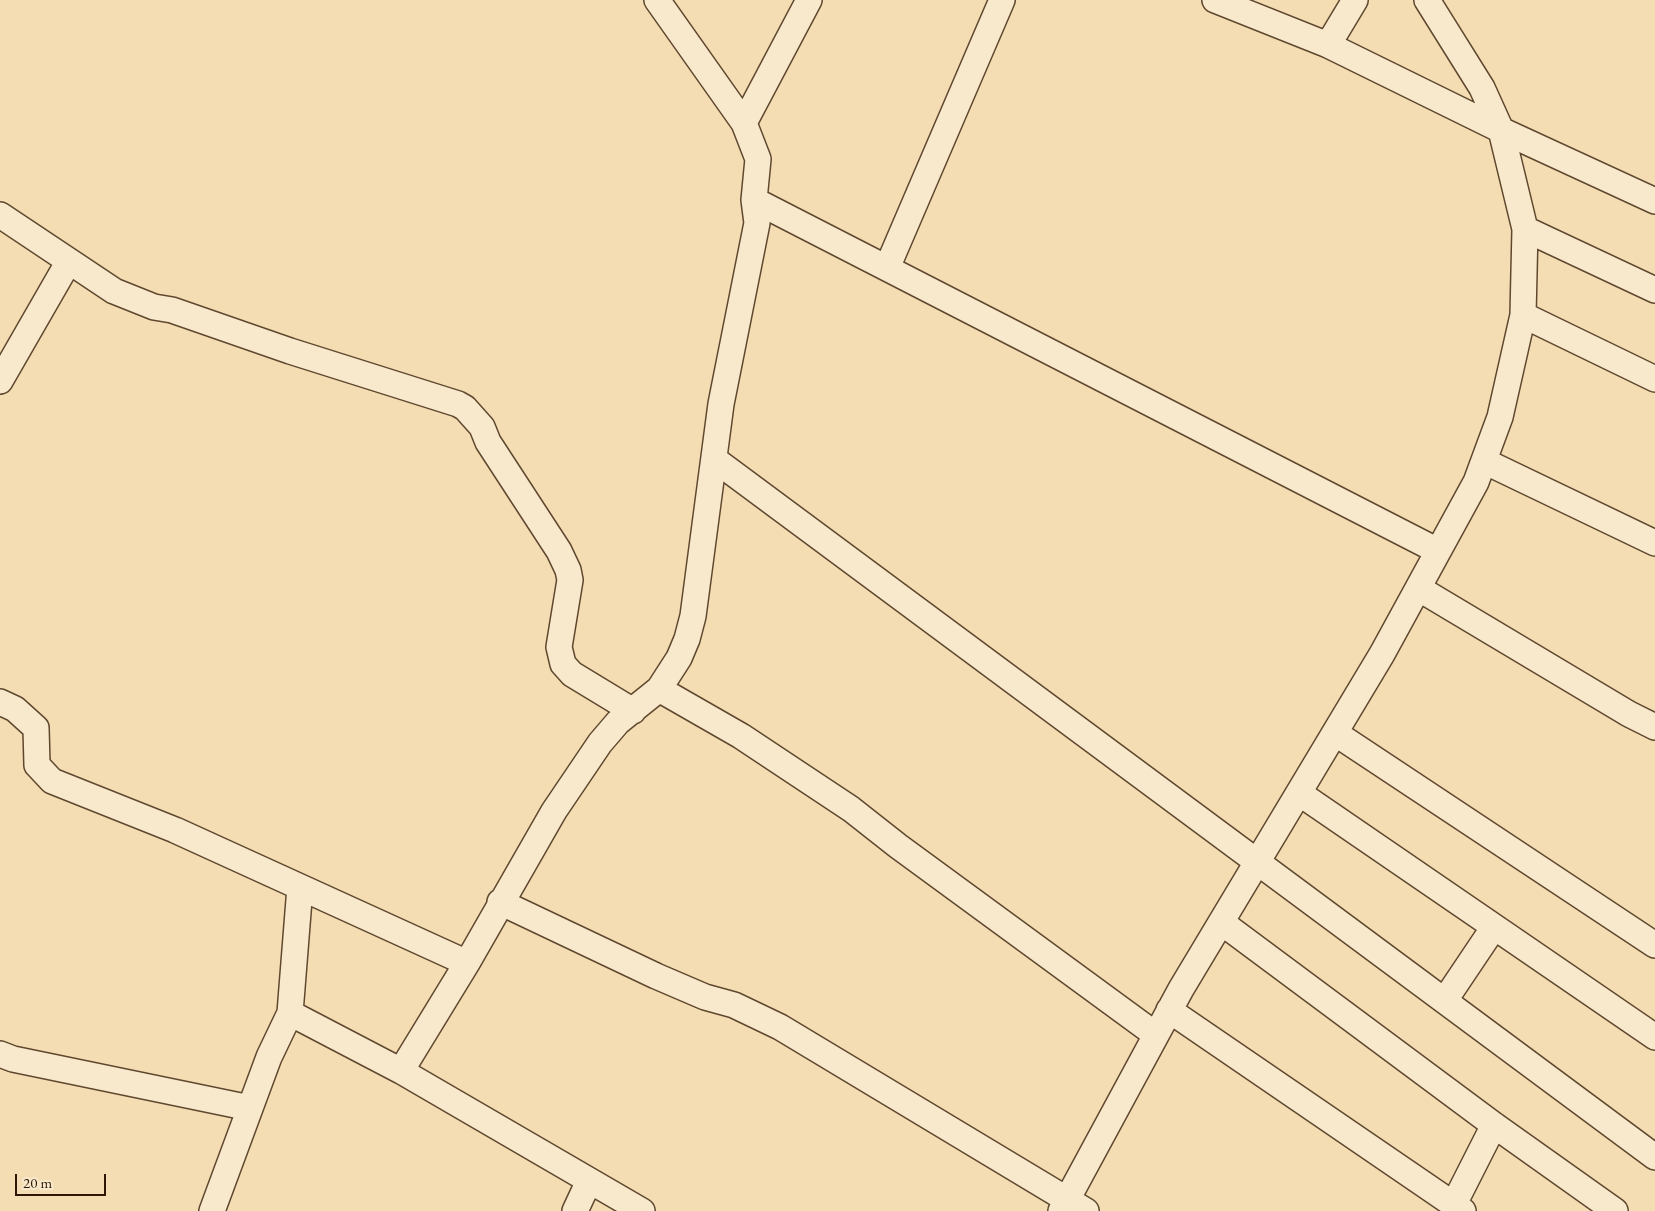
<!DOCTYPE html>
<style>
body{margin:0}
#map{position:relative;width:1655px;height:1211px;overflow:hidden;background:#f4ddb2;font-family:"EB Garamond",serif}
canvas{display:block}
.scale{position:absolute;left:15px;top:1174px;width:91px;height:22px;box-sizing:border-box;border:2px solid #2d1603;border-top:0;padding-left:6px;font-size:15px;line-height:18px;white-space:nowrap;color:#2d1603;-webkit-text-stroke:4px #f8e9cd;paint-order:stroke}
</style>
<div id="map">
<canvas width="1655" height="1211"></canvas>
<div class="scale">20 m</div>
</div>
<script>
const ctx = document.querySelector('canvas').getContext('2d');
ctx.lineJoin = 'round';
const toPath = rows => new Path2D(rows.map(r => 'M' + r).join(''));
function trace(path, color, width, dash) { ctx.strokeStyle = color; ctx.lineWidth = width; ctx.lineCap = dash ? 'butt' : 'round'; ctx.setLineDash(dash || []); ctx.stroke(path); }
const minor = toPath([
 [1215,0,1328,45,1501,130,1655,201],
 [1328,45,1355,0],
 [744,123,809,0],
 [754,200,1438,551],
 [0,215,114,291,154,307,172,310,290,351,458,404,465,408,482,427,488,442,559,551,568,570,570,580,559,647,563,664,572,674,633,711],
 [1525,229,1655,290],
 [887,268,1002,0],
 [1523,315,1655,379],
 [0,381,69,261],
 [714,459,1655,1157],
 [1484,461,1655,543],
 [1418,588,1629,714,1655,727],
 [659,689,741,736,851,809,898,846,1156,1035],
 [0,702,15,709,36,728,37,765,52,781,175,830,467,963],
 [1335,733,1655,945],
 [1299,793,1655,1037],
 [500,902,656,976,705,997,734,1005,780,1027,1086,1211],
 [1221,922,1494,1125,1615,1211],
 [1445,1000,1494,927],
 [1169,1010,1463,1211],
 [290,1013,300,887],
 [0,1054,13,1059,250,1108],
 [1454,1204,1494,1125],
 [212,1211,269,1057,290,1013,401,1071],
 [575,1211,589,1181],
 [642,1211,401,1071,467,963,554,811,600,743,618,722,659,689,679,658,687,639,693,616,721,404,757,223,754,200,758,159,744,123,657,0],
 [1061,1211,1181,989,1382,654,1476,482,1500,417,1523,315,1525,229,1501,130,1482,88,1427,0]
]);
trace(minor, '#5f482f', 28);
trace(minor, '#f8e9cd', 25);
</script>
